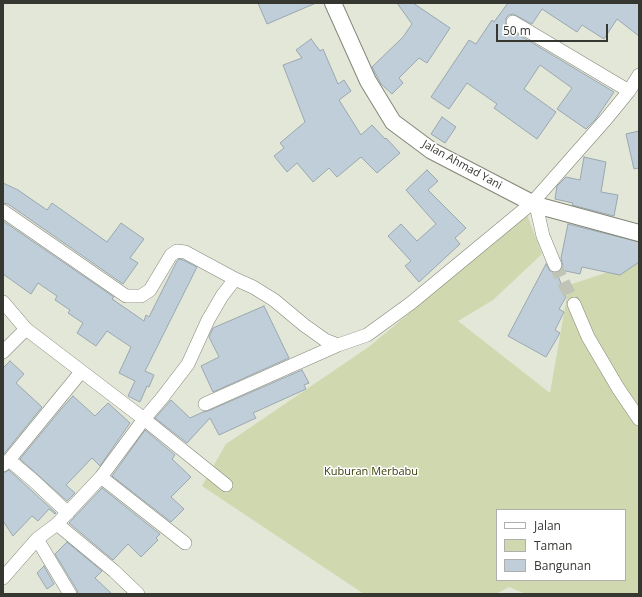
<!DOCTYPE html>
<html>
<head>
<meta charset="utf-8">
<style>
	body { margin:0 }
	#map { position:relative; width:642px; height:597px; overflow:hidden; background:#e3e7d7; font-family:"Open Sans",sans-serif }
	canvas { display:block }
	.frame { position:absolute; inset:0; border:4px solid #363731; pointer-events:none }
	.legend { position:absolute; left:496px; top:509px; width:130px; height:72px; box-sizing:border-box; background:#fff; border:1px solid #afafad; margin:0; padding:5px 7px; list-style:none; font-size:12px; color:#363731 }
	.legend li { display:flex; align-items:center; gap:8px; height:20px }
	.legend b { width:20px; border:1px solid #afafad }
	.scale { position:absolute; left:496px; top:24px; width:112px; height:18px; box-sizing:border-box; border:2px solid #363731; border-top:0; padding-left:5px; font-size:12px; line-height:14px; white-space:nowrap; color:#363731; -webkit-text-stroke:3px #fff; paint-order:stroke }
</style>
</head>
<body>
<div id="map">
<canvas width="642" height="597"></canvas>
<div class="frame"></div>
<ul class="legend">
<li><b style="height:5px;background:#fff"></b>Jalan</li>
<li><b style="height:11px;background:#cfd8ae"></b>Taman</li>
<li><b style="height:11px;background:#bfced8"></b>Bangunan</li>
</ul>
<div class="scale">50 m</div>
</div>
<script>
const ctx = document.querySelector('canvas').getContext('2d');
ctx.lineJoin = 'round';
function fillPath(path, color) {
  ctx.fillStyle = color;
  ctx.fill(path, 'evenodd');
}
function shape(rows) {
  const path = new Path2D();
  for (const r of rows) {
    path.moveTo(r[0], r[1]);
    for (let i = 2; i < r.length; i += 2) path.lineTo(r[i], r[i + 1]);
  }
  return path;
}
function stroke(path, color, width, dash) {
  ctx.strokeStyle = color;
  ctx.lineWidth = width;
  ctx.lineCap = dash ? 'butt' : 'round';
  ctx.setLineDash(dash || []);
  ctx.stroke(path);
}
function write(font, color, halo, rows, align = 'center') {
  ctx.font = font + ' "Open Sans",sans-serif';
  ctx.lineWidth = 3;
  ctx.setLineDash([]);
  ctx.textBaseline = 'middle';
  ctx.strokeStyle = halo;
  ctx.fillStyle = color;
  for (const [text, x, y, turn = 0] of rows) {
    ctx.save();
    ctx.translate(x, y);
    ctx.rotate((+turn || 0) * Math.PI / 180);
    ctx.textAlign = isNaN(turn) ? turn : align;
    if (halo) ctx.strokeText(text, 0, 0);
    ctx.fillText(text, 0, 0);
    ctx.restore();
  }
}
const green = shape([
	[527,215,542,254,493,300,458,321,550,393,569,285,639,262,639,594,526,594,509,587,496,594,364,594,202,486,226,444,370,346],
	[497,510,625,510,625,580,497,580]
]);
const building = shape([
	[258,3,316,3,267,24,258,3],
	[397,3,413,3,450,28,427,63,419,58,399,78,403,83,392,94,381,84,372,67,403,37,412,24,397,3],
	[508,3,639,3,639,36,617,19,604,39,582,25,577,32,542,9,532,24,513,14,509,15,506,18,506,26,509,29,614,92,595,120,586,129,557,109,572,88,540,65,524,89,556,112,537,139,494,108,497,104,467,83,449,109,431,97,469,40,476,44,492,20,494,22,508,3],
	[311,39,320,51,323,49,338,84,344,80,351,91,339,100,361,135,372,125,385,139,386,138,400,153,377,173,361,157,337,177,329,168,313,182,297,163,287,172,274,156,284,148,280,143,305,122,283,65,302,58,296,50,311,39],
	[442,117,456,127,445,143,431,134,442,117],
	[639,131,639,168,634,169,626,134,639,131],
	[584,157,606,162,601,192,618,195,614,216,572,205,573,203,555,199,557,186,566,177,580,180,584,157],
	[427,170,438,181,428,190,466,228,455,238,460,244,419,282,405,266,411,261,388,236,401,224,417,241,436,224,406,190,427,170],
	[3,183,18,190,47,210,52,203,107,242,121,223,144,239,130,258,138,263,123,284,8,204,3,203,3,183],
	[3,221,114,297,112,299,144,321,146,315,149,317,177,261,179,259,183,260,197,267,145,371,154,375,149,387,147,386,140,402,128,396,135,381,119,373,131,347,107,331,96,346,77,333,83,323,68,313,70,310,55,300,57,296,38,283,31,294,3,274,3,221],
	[568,224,639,242,639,262,620,275,582,267,580,274,561,270,563,266,561,258,568,224],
	[546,264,550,271,557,273,566,297,559,309,564,312,555,330,560,333,546,357,508,336,546,264],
	[264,306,289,358,213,392,201,366,219,357,209,337,213,328,264,306],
	[10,361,24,374,16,383,42,407,3,455,3,368,10,361],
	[302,370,309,383,304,385,306,389,253,413,256,418,219,435,210,418,187,443,155,418,171,400,190,418,203,412,208,411,302,370],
	[73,396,95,416,108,403,130,423,100,466,92,458,66,485,75,493,67,501,20,459,62,408,73,396],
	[145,430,175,455,172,459,191,477,171,497,184,509,171,522,112,476,145,430],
	[9,470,56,513,55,514,49,509,38,521,32,516,13,536,3,521,3,473,9,470],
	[102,488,160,534,156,538,158,540,141,557,128,544,113,560,69,523,102,488],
	[67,542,102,571,95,578,112,594,78,594,77,590,55,554,67,542],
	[44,566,54,584,47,589,37,573,44,566]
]);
const minorTunnel = shape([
	[555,265,574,304]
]);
const minor = shape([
	[513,22,629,91],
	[536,205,543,236,555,265],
	[3,211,126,296,141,296,150,290,171,255,177,251,185,252,235,279],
	[3,302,26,329,144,419,226,485],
	[574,304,588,337,618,388,639,419],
	[3,352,26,329],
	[205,404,338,345],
	[9,460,34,481,68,513],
	[3,465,9,460,81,372],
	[101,477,185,543],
	[57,524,114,571,138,594],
	[37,539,70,594],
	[3,578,37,539,57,524,101,477,144,419,162,398,188,364,208,320,222,296,235,279,253,287,274,300,304,325,325,340,338,345,367,335,411,303,532,203,607,118,629,91,639,75]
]);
const tertiary = shape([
	[333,3,368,81,393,122,432,151,536,205,639,233]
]);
const streetNames = [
	["Jalan Ahmad Yani",462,165,29]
];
const parkNames = [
	["Kuburan Merbabu",371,472]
];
fillPath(green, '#cfd8ae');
fillPath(building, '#bfced8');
stroke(building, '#99a7b0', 1);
stroke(minorTunnel, '#c0c4b6', 13, [13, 6]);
stroke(minor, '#838678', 14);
stroke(tertiary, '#838678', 18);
stroke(minor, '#fff', 13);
stroke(tertiary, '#fff', 16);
write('11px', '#363731', '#fff', streetNames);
write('11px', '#383f08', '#fff', parkNames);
</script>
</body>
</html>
